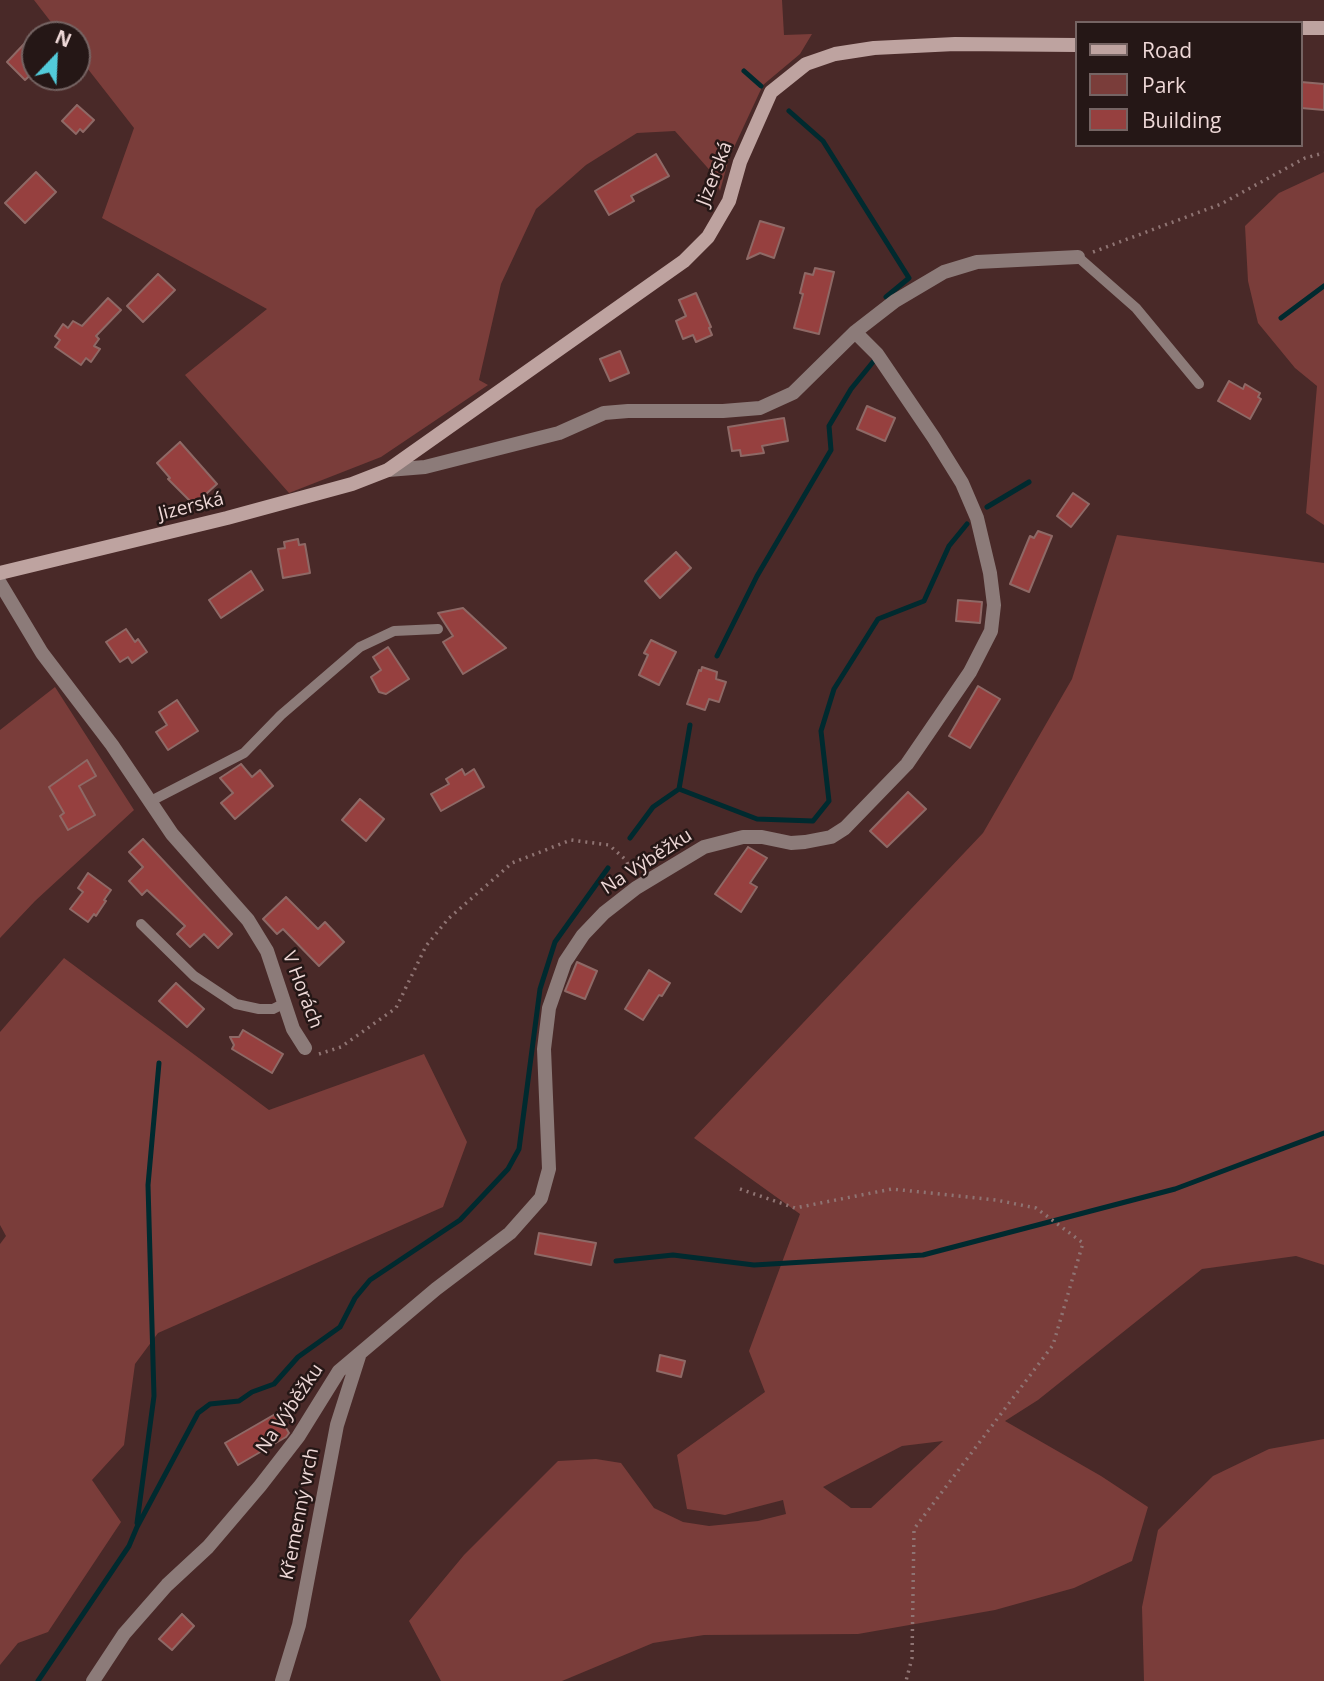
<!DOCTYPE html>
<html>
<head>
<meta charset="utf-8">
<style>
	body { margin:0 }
	#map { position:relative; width:1324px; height:1681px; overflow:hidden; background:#492928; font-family:"Open Sans",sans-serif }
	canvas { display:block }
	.legend { position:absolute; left:1075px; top:21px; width:228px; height:126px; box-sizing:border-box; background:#251716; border:2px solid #756463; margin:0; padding:9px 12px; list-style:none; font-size:21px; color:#eed8d7 }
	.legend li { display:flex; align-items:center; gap:14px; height:35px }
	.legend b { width:35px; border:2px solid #756463 }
	.north { position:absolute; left:21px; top:21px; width:70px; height:70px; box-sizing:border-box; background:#251716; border:2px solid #756463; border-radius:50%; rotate:23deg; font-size:19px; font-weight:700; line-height:28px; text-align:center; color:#eed8d7 }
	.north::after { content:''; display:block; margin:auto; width:24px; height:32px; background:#52cbda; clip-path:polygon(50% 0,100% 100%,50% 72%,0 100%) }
</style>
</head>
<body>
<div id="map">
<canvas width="1324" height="1681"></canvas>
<ul class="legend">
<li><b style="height:9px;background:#bea3a0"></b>Road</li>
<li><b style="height:19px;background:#7a3d3a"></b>Park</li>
<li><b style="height:19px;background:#96403f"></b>Building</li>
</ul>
<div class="north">N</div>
</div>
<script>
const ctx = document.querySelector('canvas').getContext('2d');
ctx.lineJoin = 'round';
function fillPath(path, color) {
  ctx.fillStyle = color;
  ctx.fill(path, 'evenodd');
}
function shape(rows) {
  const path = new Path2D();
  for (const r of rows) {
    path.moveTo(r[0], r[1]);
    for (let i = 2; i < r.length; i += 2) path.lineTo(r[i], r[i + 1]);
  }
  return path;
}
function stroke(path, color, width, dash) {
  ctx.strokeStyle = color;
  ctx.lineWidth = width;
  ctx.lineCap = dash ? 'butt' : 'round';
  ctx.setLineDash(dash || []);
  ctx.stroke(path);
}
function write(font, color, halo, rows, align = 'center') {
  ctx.font = font + ' "Open Sans",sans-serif';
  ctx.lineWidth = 5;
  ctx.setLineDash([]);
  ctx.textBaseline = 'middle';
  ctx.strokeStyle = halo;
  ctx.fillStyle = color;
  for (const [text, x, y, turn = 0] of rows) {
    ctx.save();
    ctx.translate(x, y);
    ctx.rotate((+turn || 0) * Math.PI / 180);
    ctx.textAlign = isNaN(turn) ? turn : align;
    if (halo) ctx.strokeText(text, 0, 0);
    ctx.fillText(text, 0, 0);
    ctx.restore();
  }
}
const green = shape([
	[34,0,782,0,784,35,812,34,800,54,763,85,729,158,720,191,714,175,675,131,637,133,586,165,536,209,501,284,479,380,488,385,381,457,289,493,185,375,267,309,102,218,134,128,77,55,77,35,61,35],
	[1324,172,1324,525,1306,513,1317,386,1295,368,1258,323,1248,281,1245,226,1279,193],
	[1117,535,1324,563,1324,1265,1296,1256,1202,1269,1038,1400,1005,1421,1101,1476,1148,1507,1132,1561,1074,1588,995,1610,858,1634,704,1635,653,1643,562,1681,441,1681,409,1621,464,1555,558,1461,596,1459,621,1463,654,1508,683,1522,709,1526,758,1521,786,1514,783,1500,725,1515,687,1509,677,1455,765,1392,749,1351,800,1214,694,1138,983,833,1072,679],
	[943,1441,871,1508,851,1508,823,1487,902,1446],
	[55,687,134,810,35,901,0,938,0,730],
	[64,958,269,1110,424,1054,467,1142,443,1207,158,1333,135,1364,124,1445,92,1480,121,1522,48,1632,18,1643,0,1665,0,1244,6,1236,0,1225,0,1032],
	[1324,1439,1324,1681,1144,1681,1142,1607,1158,1530,1213,1476,1269,1449]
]);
const stream = shape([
	[744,71,761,86],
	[789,111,823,141,909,278,886,297],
	[1281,318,1324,286],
	[987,507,1029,482],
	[717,656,757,576,831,450,829,426,851,389,873,362],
	[679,789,690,725],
	[630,838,653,807,679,789,757,819,813,821,829,801,821,731,834,689,878,619,924,601,949,546,967,524],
	[616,1261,673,1255,754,1265,923,1255,1175,1189,1324,1133],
	[137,1523,154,1396,148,1185,159,1063],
	[38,1681,129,1546,137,1527,198,1413,210,1404,239,1401,252,1392,274,1384,298,1357,340,1327,355,1298,370,1280,460,1220,508,1169,519,1149,540,989,555,942,608,868]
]);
const building = shape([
	[25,43,35,53,35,71,25,80,7,62,25,43],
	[1301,82,1324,84,1324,110,1301,108,1301,82],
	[77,105,94,120,83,132,80,129,76,134,62,121,77,105],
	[656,154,669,176,631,196,634,201,609,215,595,191,656,154],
	[36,172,56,192,25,223,5,203,36,172],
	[760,221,784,228,774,258,760,253,747,259,760,221],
	[815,268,834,272,819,334,794,328,803,294,800,293,805,273,813,275,815,268],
	[158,274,175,290,143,322,127,306,158,274],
	[696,293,711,327,709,328,712,335,696,342,693,335,683,339,676,321,686,316,679,300,696,293],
	[108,298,121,310,96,336,99,339,94,346,100,349,91,362,86,358,81,365,55,347,60,340,55,336,63,324,68,328,73,321,82,326,108,298],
	[620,351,629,373,610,381,600,359,620,351],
	[1229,381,1243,389,1245,384,1260,393,1258,397,1261,399,1250,419,1218,401,1229,381],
	[867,406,895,418,885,441,857,429,867,406],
	[784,418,788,441,762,446,764,453,741,456,740,450,732,451,728,427,784,418],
	[180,442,217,484,194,505,168,479,170,478,157,463,180,442],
	[1073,493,1089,504,1071,527,1057,516,1073,493],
	[1038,531,1052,536,1029,592,1010,584,1030,536,1034,538,1038,531],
	[298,539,299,545,305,544,310,573,283,578,278,549,285,548,284,542,298,539],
	[676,552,691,568,660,598,645,581,676,552],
	[251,571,263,590,221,618,209,600,251,571],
	[958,600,982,602,980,623,956,621,958,600],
	[463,608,506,648,463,674,443,642,453,636,438,613,463,608],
	[126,629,135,642,138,639,147,652,132,663,128,657,120,662,106,642,126,629],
	[651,640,676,652,659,685,639,675,648,655,644,653,651,640],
	[388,647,409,679,386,694,379,692,371,677,381,670,373,657,388,647],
	[702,667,717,672,716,679,726,682,719,702,709,699,705,710,687,704,699,670,701,671,702,667],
	[978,686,1000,699,970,748,949,736,978,686],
	[177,700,198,731,168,750,156,732,167,725,159,712,177,700],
	[87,760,96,776,79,786,95,815,68,830,60,816,64,813,49,787,87,760],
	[241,764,252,777,260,770,273,786,235,819,221,803,233,793,220,778,241,764],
	[462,769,465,775,474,769,484,787,441,811,431,794,449,784,446,779,462,769],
	[908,792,926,809,887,847,870,831,908,792],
	[360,799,384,819,366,841,342,820,360,799],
	[143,839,232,934,218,948,204,934,190,947,177,934,185,926,147,890,142,895,129,881,143,867,129,852,143,839],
	[748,847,767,858,750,883,757,887,741,912,715,894,748,847],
	[88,873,111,890,104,900,106,901,96,916,94,914,88,922,70,909,83,892,78,888,88,873],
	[286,897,318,929,325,922,344,942,319,966,283,929,277,934,263,919,286,897],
	[577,962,597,971,585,999,565,991,577,962],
	[649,970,670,983,662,996,659,995,643,1020,625,1009,649,970],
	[176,983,204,1009,187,1027,159,1001,176,983],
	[243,1030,283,1054,272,1073,232,1049,234,1045,230,1037,239,1037,243,1030],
	[539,1233,596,1243,591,1265,535,1254,539,1233],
	[660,1355,685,1361,681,1377,657,1371,660,1355],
	[277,1413,289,1433,286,1437,238,1465,225,1443,277,1413],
	[182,1614,194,1626,172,1650,159,1639,182,1614]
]);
const path = shape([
	[1093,252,1221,204,1305,158,1324,153],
	[319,1054,341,1047,396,1008,426,946,448,919,512,863,571,840,609,845,626,860,632,875],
	[740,1189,795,1208,892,1189,996,1200,1036,1208,1083,1243,1053,1345,914,1529,912,1658,906,1681]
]);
const lane = shape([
	[1078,257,1136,308,1199,384],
	[149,802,244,753,281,715,360,647,394,631,438,629],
	[141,924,194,976,236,1004,259,1009,273,1009,285,1003]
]);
const street = shape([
	[388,470,425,467,559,433,604,413,628,411,723,411,760,408,793,393,855,332,895,301,944,272,977,262,1078,257],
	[0,583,42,653,112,745,172,834,248,920,267,951,293,1029,305,1048],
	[93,1681,124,1634,167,1585,208,1547,260,1486,298,1437,339,1371,436,1289,510,1233,541,1198,549,1169,544,1049,549,1008,565,962,583,935,604,913,636,888,704,847,743,837,762,837,791,843,805,842,831,837,845,828,907,764,970,672,991,631,994,605,990,573,977,518,962,483,934,438,877,354,855,332],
	[282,1681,299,1625,337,1425,359,1356]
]);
const secondary = shape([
	[1301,28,1324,28],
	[0,573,227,518,352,484,388,470,684,261,708,237,729,201,740,162,771,92,806,64,835,54,874,48,955,44,1077,45]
]);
const streetNames = [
	["Jizerská",715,174,-69],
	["Jizerská",191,507,-14],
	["Na Výběžku",647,862,-33],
	["V Horách",302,990,69],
	["Na Výběžku",290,1409,-56],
	["Křemenný vrch",300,1514,-79]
];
fillPath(green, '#7a3d3a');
stroke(stream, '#002a2f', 5);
fillPath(building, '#96403f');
stroke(building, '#8e6966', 2);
stroke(path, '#8f7473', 3.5, [2, 5]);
stroke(lane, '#8c7b79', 10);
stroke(street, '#8c7b79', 14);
stroke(secondary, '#bea3a0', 14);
write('19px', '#eed8d7', '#251716', streetNames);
</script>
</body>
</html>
